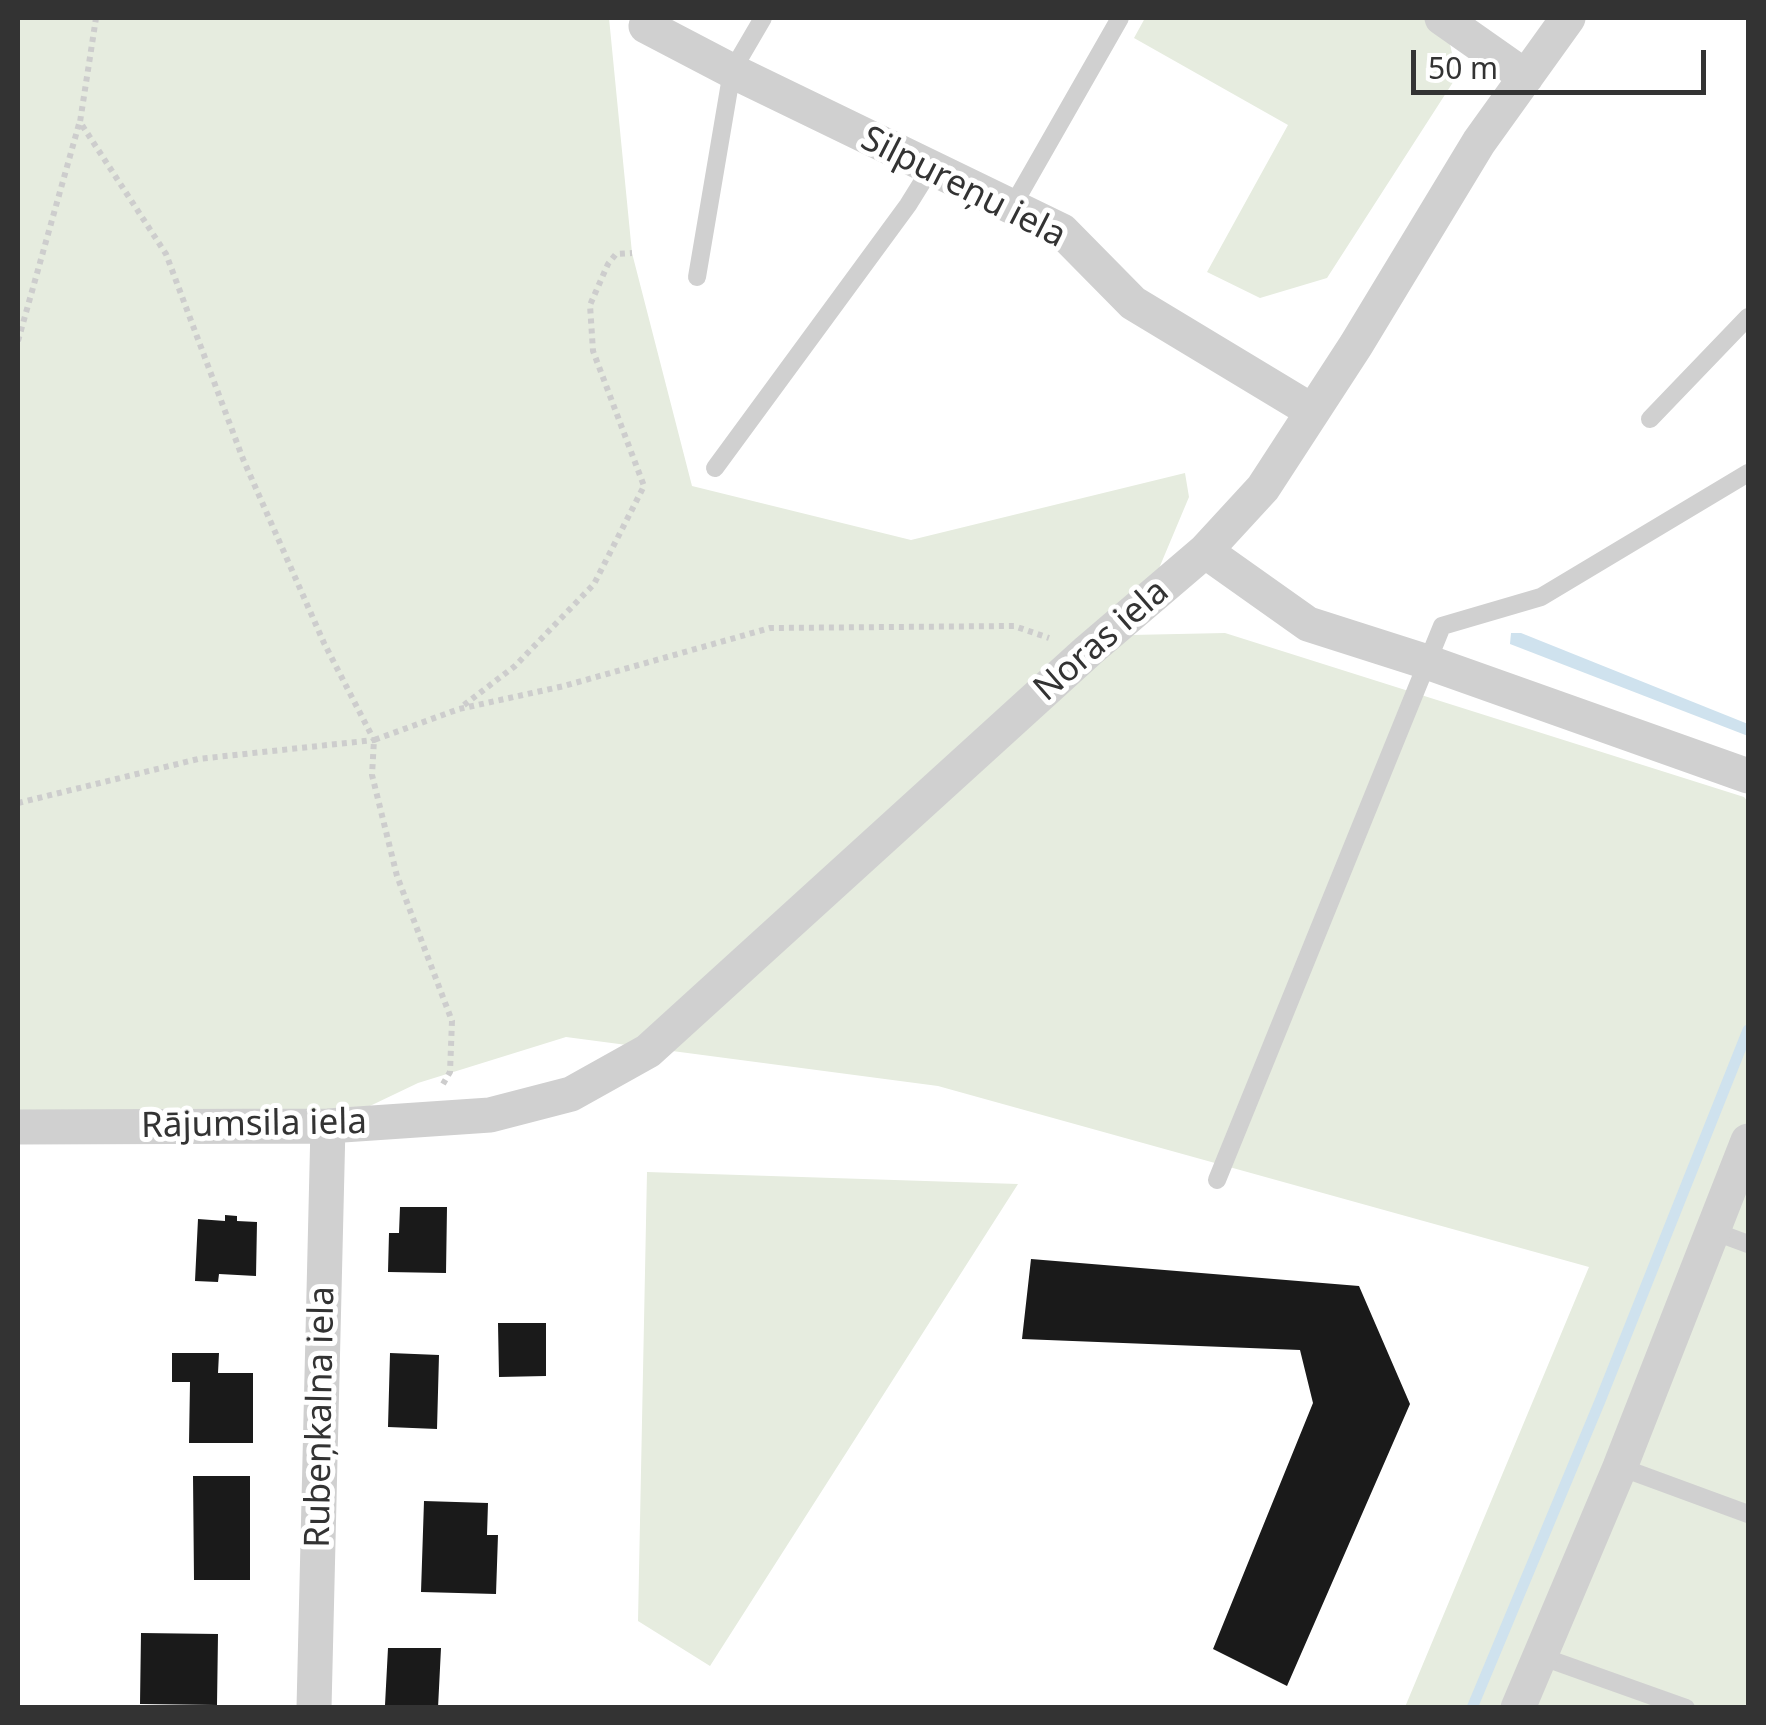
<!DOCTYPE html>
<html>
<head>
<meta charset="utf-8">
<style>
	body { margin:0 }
	#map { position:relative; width:1766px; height:1725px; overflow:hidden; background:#fff; font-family:"Noto Sans",sans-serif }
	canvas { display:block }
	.frame { position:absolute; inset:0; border:20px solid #333; pointer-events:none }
	.scale { position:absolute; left:1411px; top:50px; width:295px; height:45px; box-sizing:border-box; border:5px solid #333; border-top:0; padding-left:12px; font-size:30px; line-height:35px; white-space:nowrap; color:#333; -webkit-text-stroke:8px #fff; paint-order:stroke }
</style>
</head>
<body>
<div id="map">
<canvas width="1766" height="1725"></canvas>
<div class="frame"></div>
<div class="scale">50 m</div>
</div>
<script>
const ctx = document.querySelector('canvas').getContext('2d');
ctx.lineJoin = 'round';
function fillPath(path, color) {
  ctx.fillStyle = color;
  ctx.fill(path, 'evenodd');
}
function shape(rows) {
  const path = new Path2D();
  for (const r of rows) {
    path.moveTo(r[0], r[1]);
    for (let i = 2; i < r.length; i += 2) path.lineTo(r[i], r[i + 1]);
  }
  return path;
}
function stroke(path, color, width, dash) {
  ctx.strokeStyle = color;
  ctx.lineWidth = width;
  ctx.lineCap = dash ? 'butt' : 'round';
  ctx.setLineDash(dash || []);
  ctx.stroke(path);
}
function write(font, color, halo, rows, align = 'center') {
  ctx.font = font + ' "Noto Sans",sans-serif';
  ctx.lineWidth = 10;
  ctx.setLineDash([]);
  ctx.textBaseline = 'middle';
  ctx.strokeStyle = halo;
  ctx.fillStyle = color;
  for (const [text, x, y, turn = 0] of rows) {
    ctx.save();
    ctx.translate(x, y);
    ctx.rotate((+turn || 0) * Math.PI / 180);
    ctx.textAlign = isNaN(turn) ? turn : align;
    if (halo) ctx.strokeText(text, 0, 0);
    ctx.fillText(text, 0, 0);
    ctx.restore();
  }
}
const green = shape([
	[18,18,609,18,632,253,692,486,911,540,1185,473,1189,497,1131,635,1225,633,1744,797,1748,802,1748,1707,1405,1707,1589,1267,938,1086,566,1037,418,1083,328,1126,18,1127],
	[1145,18,1431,18,1446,26,1457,76,1327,278,1260,298,1207,272,1288,125,1134,38],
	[647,1172,1018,1184,710,1666,638,1621]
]);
const water = shape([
	[1511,633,1521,633,1748,724,1748,736,1510,644]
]);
const stream = shape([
	[1472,1708,1600,1401,1748,1030]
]);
const building = shape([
	[400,1207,447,1207,446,1273,388,1272,389,1233,399,1233],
	[225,1215,237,1216,237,1221,257,1222,256,1276,219,1274,218,1282,195,1281,198,1219,225,1221],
	[1031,1259,1359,1286,1410,1404,1287,1686,1213,1649,1313,1403,1300,1350,1022,1339],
	[498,1323,546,1323,546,1376,499,1377],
	[172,1353,219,1353,218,1373,253,1373,253,1443,189,1443,190,1382,172,1382],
	[390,1353,439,1355,437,1429,388,1427],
	[193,1476,250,1476,250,1580,194,1580],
	[424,1501,488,1503,487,1535,498,1535,496,1594,421,1592],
	[141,1633,218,1634,217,1705,140,1704],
	[388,1648,441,1648,438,1708,385,1705]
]);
const path = shape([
	[18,341,79,124],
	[464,705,515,666,594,584,644,486,593,351,590,305,608,264,616,254,632,253],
	[18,803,198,759,374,740,324,643,243,459,166,254,80,122,96,18],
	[443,1084,450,1072,452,1021,397,876,372,775,374,740,459,709,564,686,770,628,1014,626,1049,638]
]);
const lane = shape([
	[1012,207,1120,18],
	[697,277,732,71,763,18],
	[1650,419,1748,317],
	[715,468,908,205,931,168],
	[1217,1180,1442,626,1541,597,1748,473],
	[1713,1231,1748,1244],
	[1620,1467,1748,1514],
	[1540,1656,1686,1708]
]);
const street = shape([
	[1442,18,1526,77],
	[646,26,732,71,1062,231,1133,303,1312,411],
	[1205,551,1308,624,1427,662,1748,776],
	[18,1127,328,1126,490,1115,571,1094,648,1051,1088,651,1205,551,1263,488,1356,345,1479,142,1568,18],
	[314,1708,328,1126],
	[1518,1708,1620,1467,1748,1141]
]);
const streetNames = [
	["Silpureņu iela",963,188,27],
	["Noras iela",1102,641,-41],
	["Rājumsila iela",254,1125,-1],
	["Rubeņkalna iela",321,1417,-89]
];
fillPath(green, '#e6ecdf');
fillPath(water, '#cfe2ee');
stroke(stream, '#cfe2ee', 11);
fillPath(building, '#1a1a1a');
stroke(path, '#cdcdcd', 6, [5, 5]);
stroke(lane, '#d0d0d0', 18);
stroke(street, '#d0d0d0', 35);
write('35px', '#333', '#fff', streetNames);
</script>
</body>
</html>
